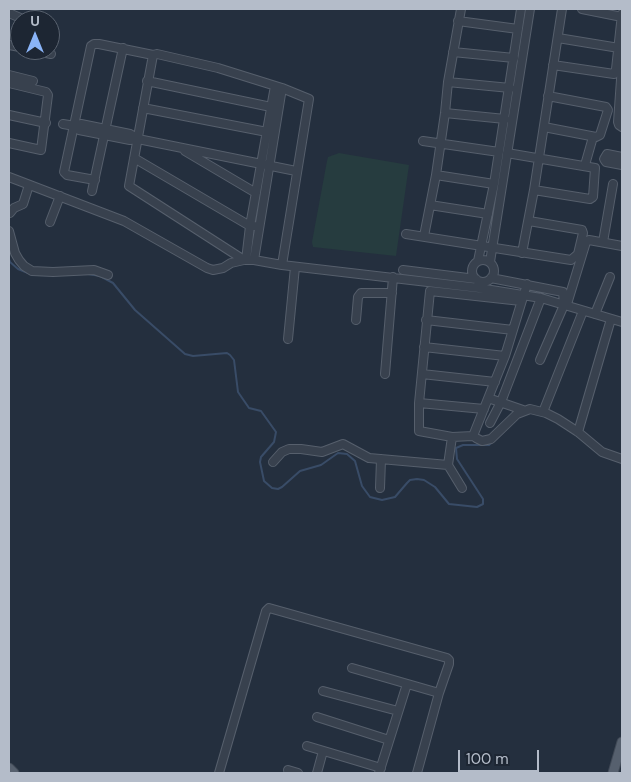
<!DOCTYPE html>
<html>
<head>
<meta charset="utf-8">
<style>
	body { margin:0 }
	#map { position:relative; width:631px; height:782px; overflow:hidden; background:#242f3e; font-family:"DM Sans",sans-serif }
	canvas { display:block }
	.frame { position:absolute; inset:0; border:10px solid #b4bcc9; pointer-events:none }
	.north { position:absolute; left:10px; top:10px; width:50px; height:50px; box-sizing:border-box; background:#1d2633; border:1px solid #59626f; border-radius:50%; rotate:0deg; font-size:14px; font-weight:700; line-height:20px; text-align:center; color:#b4bcc9 }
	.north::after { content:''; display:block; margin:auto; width:18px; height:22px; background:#8ab4f8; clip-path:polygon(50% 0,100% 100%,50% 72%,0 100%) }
	.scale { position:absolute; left:458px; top:750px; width:81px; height:22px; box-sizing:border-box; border:2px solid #b4bcc9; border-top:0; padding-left:6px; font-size:15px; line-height:18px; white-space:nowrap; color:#b4bcc9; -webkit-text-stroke:4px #1d2633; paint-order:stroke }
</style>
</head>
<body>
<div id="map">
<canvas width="631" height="782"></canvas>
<div class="frame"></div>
<div class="north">U</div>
<div class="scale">100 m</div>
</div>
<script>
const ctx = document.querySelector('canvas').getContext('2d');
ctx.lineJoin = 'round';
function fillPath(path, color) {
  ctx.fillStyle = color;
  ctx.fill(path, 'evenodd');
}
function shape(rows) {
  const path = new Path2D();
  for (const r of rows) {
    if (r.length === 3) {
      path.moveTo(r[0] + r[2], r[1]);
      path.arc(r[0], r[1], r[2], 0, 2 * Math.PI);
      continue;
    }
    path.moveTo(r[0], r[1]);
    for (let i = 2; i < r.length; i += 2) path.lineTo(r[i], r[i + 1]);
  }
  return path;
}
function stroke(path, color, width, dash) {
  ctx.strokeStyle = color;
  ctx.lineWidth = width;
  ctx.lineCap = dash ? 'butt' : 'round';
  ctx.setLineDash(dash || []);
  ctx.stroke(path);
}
const green = shape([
	[339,153,409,165,396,256,313,247,312,242,327,161,328,157]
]);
const stream = shape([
	[9,259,10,262,18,269,28,273],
	[35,274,48,275],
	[88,274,100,276,113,283,135,310,185,354,193,356,227,353,230,355,234,360,238,392,249,408,261,411,276,432,274,442,261,457,260,462,264,481,272,488,278,489,282,487,300,471,321,465,338,453,347,454,355,461,362,486,370,497,382,500,395,497,407,483,410,480,417,479,424,480,435,487,449,504,477,507,483,504,483,499,457,459,456,448,463,445,489,445,491,443]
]);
const minor = shape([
	[582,9,622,17],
	[9,13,25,20],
	[458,21,518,29],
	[558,38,619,48],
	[9,45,20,47],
	[32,50,51,54],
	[453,52,514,58],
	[553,65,614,74,616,69,622,14],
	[622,65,618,122,619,125,622,127],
	[9,75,33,81],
	[147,81,271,107],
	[448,82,510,88],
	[9,83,46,92,48,95,41,150,9,143],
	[143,108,267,132],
	[445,113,505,119],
	[9,115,46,123],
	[63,124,75,126,79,130,130,140,138,139,296,171],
	[75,126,81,124,130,134,138,139],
	[544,127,596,137,600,135,608,110,606,107,548,96],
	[423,141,499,152],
	[185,151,256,193],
	[507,153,595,168,593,197,590,199,534,190],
	[622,157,607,154,604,159,606,162,622,165],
	[134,158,250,226,254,226],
	[585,165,593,137],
	[436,175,494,184],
	[9,177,124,221,207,268,213,270,223,268,231,263,244,260,254,260,282,265,479,288,541,298,622,322],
	[95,180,67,175,64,172,91,46,94,44,99,44,153,55],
	[92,191,123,48],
	[430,205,488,214],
	[10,213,14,208,23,204,29,185],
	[50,222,60,196],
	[9,231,15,253,19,260,24,266,32,271,53,272,94,270,108,275],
	[406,234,571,260,578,254,583,233,582,230,529,221],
	[424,236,436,175,445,113,448,82,461,9],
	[603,242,613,184],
	[522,253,534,190,562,9],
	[244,260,129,186,153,55,157,54,218,68,282,88,309,99,282,265],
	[246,260,250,226,275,86],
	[254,260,282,88],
	[483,271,11],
	[478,261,494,184,521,9],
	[490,262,530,9],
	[403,270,476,279],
	[491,278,563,292,564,305,540,360],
	[521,301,430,291,419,403,419,431,452,437,473,436,505,356,527,284],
	[567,304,586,242,589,240,622,246],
	[595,314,610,277],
	[356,320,358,297,361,293,392,293],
	[426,320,513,330],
	[288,339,295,267],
	[424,347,505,356],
	[385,374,393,277],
	[422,374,495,382],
	[491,399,523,410],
	[419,403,484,409],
	[543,412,583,311],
	[490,423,501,402,541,298],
	[578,432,611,319],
	[476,438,482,441,491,439,517,414,530,409,546,413,558,419,578,432,602,452,622,459],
	[273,462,282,452,289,449,301,449,322,452,343,444,369,458,448,465,452,437],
	[448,465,462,488],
	[380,488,381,459],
	[352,668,439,693],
	[323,691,398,711],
	[317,717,389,740],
	[307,746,381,768],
	[288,770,298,773],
	[219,773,266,611,269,608,447,658,449,660,449,664,439,693,417,773],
	[317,773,323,751],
	[379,773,407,684]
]);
const major = shape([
	[9,768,14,773],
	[613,773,622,742]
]);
fillPath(green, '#263c3f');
stroke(stream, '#394c67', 2);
stroke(minor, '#565f6c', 10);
stroke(major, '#414a57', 11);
stroke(minor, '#38414e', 8);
stroke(major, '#56606e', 9);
</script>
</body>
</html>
